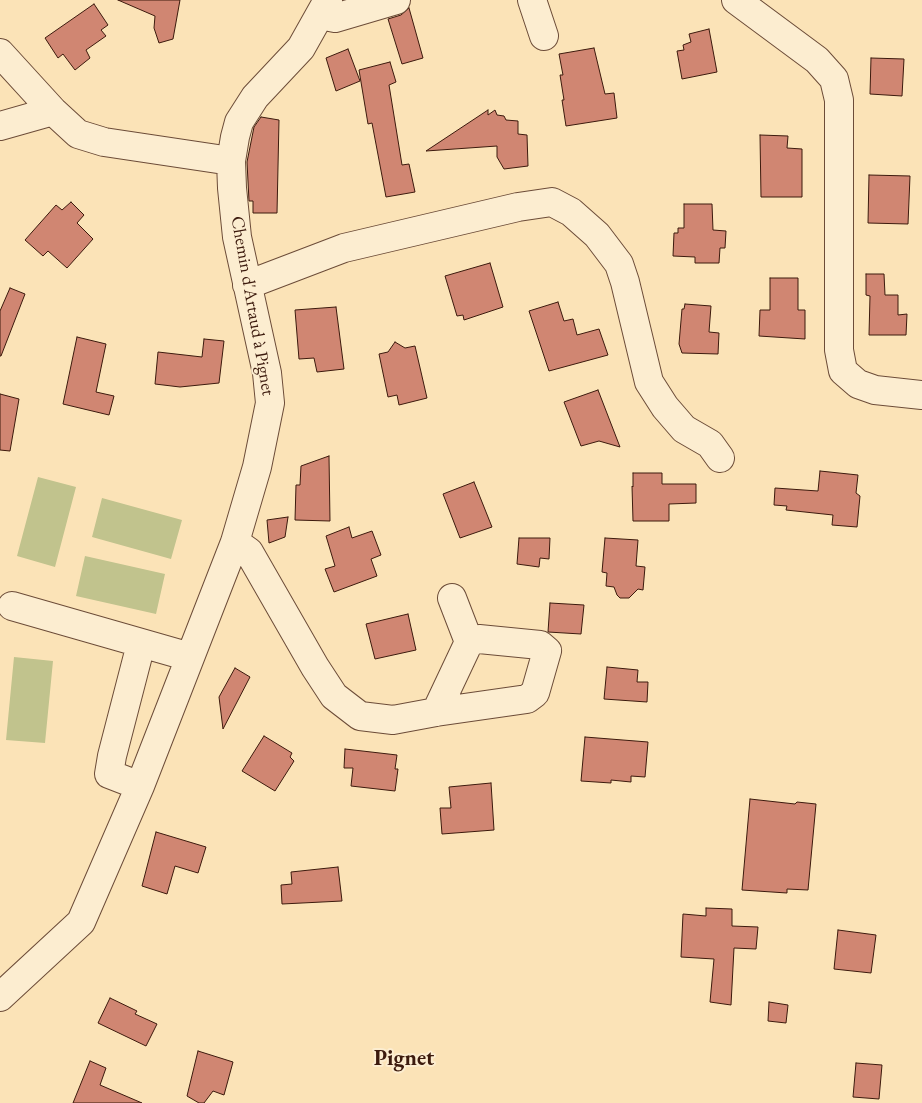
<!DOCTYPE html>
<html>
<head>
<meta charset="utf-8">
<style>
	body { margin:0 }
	canvas { display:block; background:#fbe3b7 }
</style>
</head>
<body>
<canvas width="922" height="1103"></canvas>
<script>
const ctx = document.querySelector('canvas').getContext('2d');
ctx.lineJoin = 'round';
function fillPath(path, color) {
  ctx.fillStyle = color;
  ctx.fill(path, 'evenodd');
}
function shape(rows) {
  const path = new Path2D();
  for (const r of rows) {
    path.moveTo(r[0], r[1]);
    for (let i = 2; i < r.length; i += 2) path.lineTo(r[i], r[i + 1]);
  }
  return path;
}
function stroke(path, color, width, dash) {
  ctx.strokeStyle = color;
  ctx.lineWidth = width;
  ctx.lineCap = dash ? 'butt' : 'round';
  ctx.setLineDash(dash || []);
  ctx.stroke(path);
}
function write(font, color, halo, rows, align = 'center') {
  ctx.font = font + ' "EB Garamond",serif';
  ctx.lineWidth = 4;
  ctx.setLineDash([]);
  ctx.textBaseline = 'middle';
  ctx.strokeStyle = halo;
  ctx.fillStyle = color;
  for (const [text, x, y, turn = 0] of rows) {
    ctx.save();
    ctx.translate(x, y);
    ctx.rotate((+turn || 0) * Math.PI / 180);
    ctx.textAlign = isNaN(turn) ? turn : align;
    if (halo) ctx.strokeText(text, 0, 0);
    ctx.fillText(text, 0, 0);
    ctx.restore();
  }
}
const green = shape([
	[38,477,76,487,55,567,17,556],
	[102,498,182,520,171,559,92,537],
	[85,556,165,574,156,614,76,596],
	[14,657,53,661,45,743,6,740]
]);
const building = shape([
	[118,0,180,0,173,39,159,43,154,28,155,16,118,0],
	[94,4,108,25,101,30,106,36,86,50,90,58,75,70,63,54,58,58,45,38,94,4],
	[409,8,423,58,402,64,388,19,401,15,409,8],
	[709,29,717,72,682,79,677,51,684,50,683,45,691,42,689,34,709,29],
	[594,48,605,94,614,93,617,118,566,126,562,100,564,100,560,75,563,75,559,54,594,48],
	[348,49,360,81,336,91,326,58,348,49],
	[871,58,904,59,902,96,870,94,871,58],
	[390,62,396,82,389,85,402,165,409,164,415,192,386,197,372,123,368,124,359,70,390,62],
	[488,110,488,115,495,110,497,115,504,116,506,120,518,121,518,134,527,135,528,166,504,169,497,157,497,146,426,151,488,110],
	[261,117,279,120,277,213,253,213,253,201,249,201,247,162,254,127,261,117],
	[760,135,788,136,787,148,802,149,802,197,761,197,760,135],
	[869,175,910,176,908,224,868,223,869,175],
	[71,202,84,215,77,223,93,239,67,268,48,251,43,256,25,240,56,205,62,210,71,202],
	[684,204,712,204,713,230,726,231,725,248,720,248,719,263,695,263,695,257,673,256,674,233,678,233,678,228,684,228,684,204],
	[490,263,503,307,464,320,463,315,457,316,445,276,490,263],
	[866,274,884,274,885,295,898,295,898,315,907,314,906,335,869,335,870,296,866,295,866,274],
	[770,278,798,278,798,310,805,310,805,339,759,336,760,310,770,310,770,278],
	[10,288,25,294,1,356,0,356,0,311,10,288],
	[558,302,564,321,573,319,577,335,599,329,608,355,549,371,529,311,558,302],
	[685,304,711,306,709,332,719,333,718,354,682,353,679,344,682,309,684,309,685,304],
	[336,307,344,369,317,372,314,358,299,359,295,310,336,307],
	[77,337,106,344,96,392,114,396,109,415,63,404,77,337],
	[204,339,224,341,219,383,180,387,155,384,158,352,202,357,204,339],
	[395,342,405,348,415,346,427,398,399,405,397,395,388,397,379,354,388,352,395,342],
	[598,390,620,447,599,441,581,446,564,402,598,390],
	[0,394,19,399,10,451,0,450,0,394],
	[329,456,330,521,295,520,296,485,300,485,301,466,329,456],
	[820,471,858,475,856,493,860,496,857,527,832,525,833,515,786,510,787,506,774,505,775,488,818,491,820,471],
	[633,473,662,473,662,484,696,484,696,503,669,504,669,521,633,521,632,486,633,487,633,473],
	[474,482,492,527,460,538,443,494,474,482],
	[288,517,285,537,269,543,267,520,288,517],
	[349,527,352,538,372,531,381,555,371,559,377,576,334,592,325,569,335,566,326,536,349,527],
	[519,538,550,538,549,559,540,558,539,567,517,564,519,538],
	[605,538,638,540,636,566,645,567,643,590,638,589,629,598,620,598,617,595,614,587,606,586,607,573,602,572,605,538],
	[550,603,584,605,581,634,548,632,550,603],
	[408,614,416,650,375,659,366,624,408,614],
	[607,667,638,670,637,682,648,682,647,702,604,699,607,667],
	[235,668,250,677,223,729,219,697,235,668],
	[264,736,292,753,290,757,294,761,275,791,242,771,264,736],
	[585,737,648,742,645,777,631,776,631,782,611,780,611,783,581,781,585,737],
	[345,749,397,755,395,769,398,769,395,791,351,786,353,768,344,768,345,749],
	[491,783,494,830,442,834,440,808,451,808,449,787,491,783],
	[750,799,795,804,797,802,816,804,808,890,787,889,787,893,742,890,750,799],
	[156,832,206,847,198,873,175,866,167,894,142,886,156,832],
	[338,867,342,901,282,904,281,885,292,884,291,872,338,867],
	[706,908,732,909,732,926,758,927,756,949,734,948,731,1005,710,1002,714,959,681,957,683,914,706,916,706,908],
	[838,930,876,935,871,973,834,969,838,930],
	[110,998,137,1011,135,1014,157,1024,146,1046,98,1023,110,998],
	[769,1002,788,1005,786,1023,768,1021,769,1002],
	[198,1051,233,1062,224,1095,213,1091,204,1103,199,1103,187,1096,198,1051],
	[90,1061,106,1068,100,1085,142,1103,73,1103,90,1061],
	[856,1063,882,1065,879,1099,853,1097,856,1063]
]);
const minor = shape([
	[532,0,544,36],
	[736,0,817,60,834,79,839,100,839,350,843,371,858,384,875,390,922,395],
	[320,15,335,18,396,0],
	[0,53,53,111,78,134,104,142,231,161],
	[0,126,53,111],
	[247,285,344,248,518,207,552,202,571,212,597,235,619,264,625,282,649,382,665,407,684,429,710,444,720,458],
	[235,542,249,552,315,667,334,696,360,716,393,720,436,712,527,699,535,693,547,651,540,645,479,639,469,642,436,712],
	[452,598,469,642],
	[12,606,190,657],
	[140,786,109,774,112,756,141,644],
	[0,997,81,922,140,786,235,542,257,467,270,403,267,373,237,237,232,188,231,161,235,137,239,122,255,97,301,48,328,0]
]);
const streetNames = [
	["Chemin d'Artaud à Pignet",252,306,80]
];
const districtNames = [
	["Pignet",404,1059]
];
fillPath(green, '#c1c38d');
fillPath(building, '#d08672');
stroke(building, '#3c1a0d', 1);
stroke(minor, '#6c4c38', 30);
stroke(minor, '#fcedd0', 28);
write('18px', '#3c1a0d', '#fcedd0', streetNames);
write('bold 22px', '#3c1a0d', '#fcedd0', districtNames);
</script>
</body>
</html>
